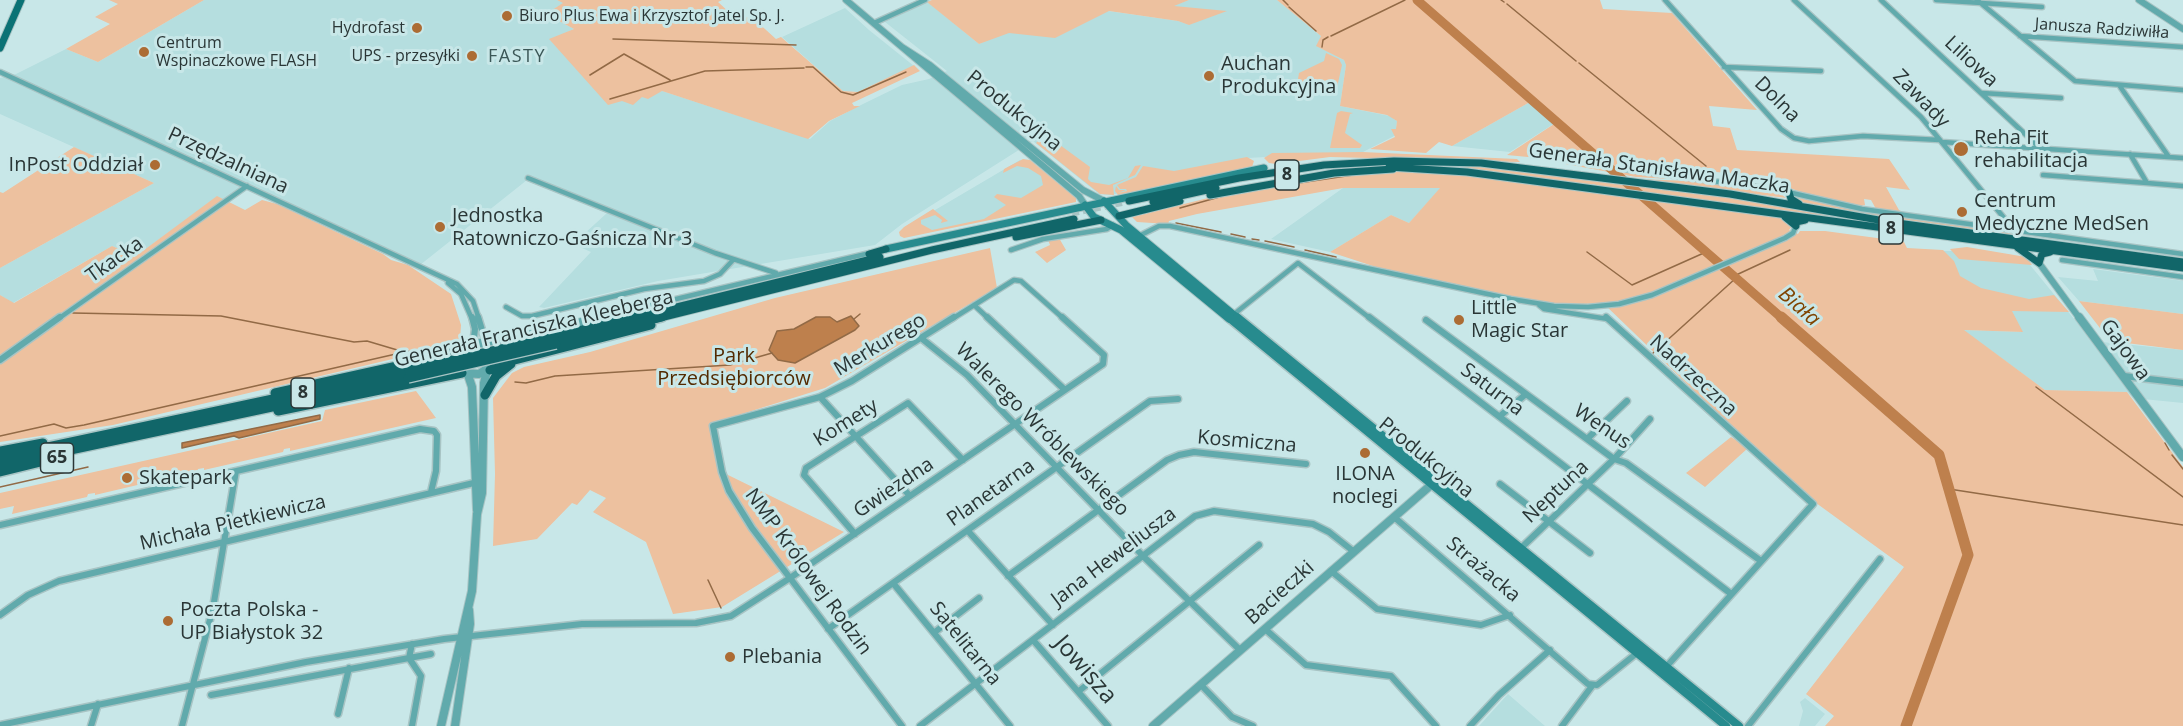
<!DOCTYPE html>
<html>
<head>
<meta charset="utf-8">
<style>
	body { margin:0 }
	canvas { display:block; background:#c8e7e8 }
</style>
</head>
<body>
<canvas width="2183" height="726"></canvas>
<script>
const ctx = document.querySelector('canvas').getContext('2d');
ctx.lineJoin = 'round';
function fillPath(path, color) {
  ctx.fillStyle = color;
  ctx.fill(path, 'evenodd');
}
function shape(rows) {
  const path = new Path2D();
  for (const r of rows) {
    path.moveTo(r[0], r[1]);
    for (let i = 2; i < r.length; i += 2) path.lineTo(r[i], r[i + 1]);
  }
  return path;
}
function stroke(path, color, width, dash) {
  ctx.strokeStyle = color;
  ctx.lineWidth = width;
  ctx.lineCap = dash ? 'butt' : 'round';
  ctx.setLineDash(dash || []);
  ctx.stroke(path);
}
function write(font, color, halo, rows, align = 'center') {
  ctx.font = font + ' "Open Sans",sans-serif';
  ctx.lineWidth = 6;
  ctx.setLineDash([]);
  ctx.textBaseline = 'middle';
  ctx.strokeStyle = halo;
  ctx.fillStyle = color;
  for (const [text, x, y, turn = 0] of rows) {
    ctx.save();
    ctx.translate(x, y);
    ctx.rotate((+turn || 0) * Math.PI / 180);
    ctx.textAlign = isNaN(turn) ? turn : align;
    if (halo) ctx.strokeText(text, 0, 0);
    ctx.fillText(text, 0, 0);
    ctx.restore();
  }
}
const built = shape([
	[204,0,557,0,564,3,546,14,574,29,550,40,622,101,662,91,810,139,830,121,863,104,902,85,929,79,947,71,885,22,921,5,917,0,931,0,928,2,979,44,1004,33,1108,11,1178,21,1190,25,1172,6,1189,0,1277,0,1321,36,1317,46,1344,60,1346,65,1340,106,1390,116,1397,121,1396,129,1392,130,1396,135,1363,152,1247,158,1180,179,1111,195,1099,194,1033,141,902,224,875,245,658,281,544,308,539,307,591,252,573,244,607,213,527,180,420,265,250,185,225,201,217,197,136,256,112,246,13,303,0,295,0,268,154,183,0,114,0,78,16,74,66,49,98,62],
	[845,8,869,30,914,66,858,92,843,91,782,37],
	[1530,102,1555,123,1510,152,1452,146],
	[1020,160,1052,179,1004,216,925,233,913,223],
	[1343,188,1441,188,1409,223,1391,215,1330,252,1271,239],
	[1939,251,1968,251,2026,260,2092,341,2183,350,2183,403,2133,398,2127,392,2045,390,1963,330,2022,332,1981,311],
	[2093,269,2183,281,2183,314,2079,301,2058,277,2098,281],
	[1508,694,1545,726,1479,726],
	[1805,698,1825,714,1815,726,1799,726,1803,711,1800,702]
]);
const green = shape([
	[109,0,204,0,98,62,66,49,110,24,95,17,118,4],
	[557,0,722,0,718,2,729,12,755,20,776,39,781,37,843,91,858,92,914,65,920,71,852,103,854,106,860,106,829,121,808,139,662,91,648,99,642,97,633,105,622,101,608,105,549,39,574,29,546,14,563,3],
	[932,0,1189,0,1174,6,1227,11,1189,25,1178,21,1109,11,1055,38,1009,33,979,44,927,2],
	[1277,0,1600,0,1603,9,1672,13,1757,110,1709,106,1713,126,1730,128,1737,150,1889,159,1910,190,1886,187,1899,210,1904,213,1876,209,1871,200,1864,199,1865,205,1861,206,1814,197,1790,188,1777,188,1761,176,1660,167,1654,169,1654,172,1632,169,1629,163,1617,162,1618,170,1687,180,1636,177,1560,163,1595,167,1594,161,1580,162,1507,155,1554,124,1530,102,1452,146,1439,142,1426,153,1370,149,1395,137,1391,129,1396,129,1397,121,1387,115,1340,106,1346,65,1344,60,1316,46,1321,36],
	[1326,53,1339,59,1342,65,1336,92,1297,85,1299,73,1324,61],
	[1341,111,1353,113,1350,114,1345,133,1362,145,1360,148,1330,148,1337,113],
	[1049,137,1090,167,1088,179,1091,182,1109,185,1128,178,1135,166,1141,165,1135,175,1113,185,1114,195,1100,194,1036,143,1041,138],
	[74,147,154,183,0,268,0,192,3,193],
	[1362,152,1517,159,1520,162,1330,157,1276,164,1269,163,1264,158,1272,153],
	[1247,157,1254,161,1252,167,1118,195,1115,191,1116,186,1119,190,1126,190,1118,193,1127,191,1126,189,1120,189,1117,185,1136,177,1143,166,1174,171],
	[1023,159,1030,160,1076,198,1076,202,904,238,900,236,899,232,904,227,933,209,948,221,941,223,942,220,935,215,921,220,921,224,932,230,984,219,1006,205,994,197,997,194,1021,198,1043,185,1041,176,1028,168,1017,166,1003,173,1004,169],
	[1380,164,1510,168,1684,190,2044,246,1609,189,1593,184,1589,186,1448,167],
	[1401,170,1464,175,1680,202,1782,218,1792,226,1789,230,1798,234,1800,231,1825,231,1899,241,1904,242,1907,248,1943,250,1954,261,1960,276,1981,288,2029,299,2054,295,2069,312,2012,311,2023,332,1964,330,2045,390,2127,392,2183,467,2183,726,1825,726,1834,716,1806,694,1904,567,1812,500,1744,439,1603,303,1564,305,1528,300,1376,267,1330,252,1391,215,1409,223,1440,188,1343,188,1197,214,1169,221,1168,224,1137,222,1132,217,1220,195,1351,173],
	[1639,179,1689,181,1780,193,1786,198],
	[217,196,245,210,262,200,277,204,383,254,391,260,408,265,451,294,461,325,460,340,452,345,113,425,0,442,0,295,14,303,112,246,136,256],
	[1794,197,1861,211,1992,230,2042,240,1850,212,1797,202],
	[1059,238,1066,250,1047,263,1035,252,1050,245,1048,240],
	[1967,247,2026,257,2032,265,1959,259,1950,249],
	[990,248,997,288,825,388,713,423,722,472,844,532,722,607,673,614,646,542,593,512,606,498,590,490,577,505,572,503,537,539,493,546,495,474,493,398,512,373,524,367,590,352,775,298],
	[2079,301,2183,314,2183,350,2110,341],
	[416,391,436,418,290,451,290,448,284,449,283,452,204,470,204,468,198,469,197,472,187,474,166,476,146,483,95,495,95,493,88,494,87,497,12,514,14,506,0,509,0,493,322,421,325,410],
	[1731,437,1748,448,1705,487,1686,473]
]);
const water = shape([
	[851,316,859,326,855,330,795,363,778,360,769,350,777,331,794,329,816,317,830,317,837,322,851,316],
	[320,415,320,419,239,438,234,436,182,448,182,443,320,415]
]);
const stream = shape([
	[1283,0,1288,5],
	[1501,0,1504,2],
	[1507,4,1576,61],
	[1289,7,1316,31],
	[1331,36,1405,0],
	[613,39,796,45],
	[1322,47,1323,40,1328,37],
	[1579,63,1706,166],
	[806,67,813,67,841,92,853,95,906,72],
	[590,75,624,54,670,80],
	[610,99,705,71,804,68],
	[1292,184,1353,175],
	[1180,208,1223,196],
	[1176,223,1221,232],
	[1231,234,1245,237],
	[1252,239,1259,240],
	[1265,241,1294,247],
	[1305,250,1336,257],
	[1587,252,1632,285,1706,252],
	[1734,276,1790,250],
	[73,313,221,316,354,342,367,341,404,352],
	[854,319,860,314],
	[1652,354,1736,278],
	[515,382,526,383,555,376,730,365,772,353],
	[2036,387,2183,497],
	[0,436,54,424,66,428,84,425,409,351],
	[2165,443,2169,450],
	[2172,455,2183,469],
	[0,487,88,467],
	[1949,489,2183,525],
	[708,580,721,608]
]);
const riverFar1 = shape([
	[1417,0,1783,319]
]);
const river = shape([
	[1781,317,1939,455,1968,555,1906,726]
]);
const trunkTunnel = shape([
	[1072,213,1129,201]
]);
const minorFar1 = shape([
	[1665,0,1781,129,1794,138,1809,141,1863,136,1940,140],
	[1794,0,1921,117,2014,230],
	[1881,0,2039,147],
	[1936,0,2042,7],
	[1977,0,2075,81,2183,90],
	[874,23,925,0],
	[2020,36,2183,47],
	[1724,67,1821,71],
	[0,72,457,284,473,301,479,319],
	[2119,85,2169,157],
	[1982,93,2061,98],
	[1942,142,2183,158],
	[1623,169,1779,190,1862,209,2183,254],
	[2043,175,2147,183,2130,154],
	[528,178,715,253,776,273],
	[2147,183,2183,186],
	[1139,236,1159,226,1170,226,1511,299,1554,306,1588,307,1619,304,1652,295,1785,238,1793,233,1796,226],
	[1011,250,1043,239,1107,229,1113,225],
	[2062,260,2183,277],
	[448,283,461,294,472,319],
	[974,305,989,319],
	[1539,305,1544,309,1608,319],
	[506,307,522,316,532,316,644,289,704,281,720,274,733,260],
	[634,309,870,253],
	[1233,315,1298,263,1371,319],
	[58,319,247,186],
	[952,319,1014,280,1021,281,1064,319]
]);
const minor = shape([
	[472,317,475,329,473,345],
	[478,317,486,343],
	[987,317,1065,390],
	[1369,317,1730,593],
	[1606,317,1813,504,1666,667],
	[1426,320,1614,459,1626,463,1761,561],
	[921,338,967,375,1144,557,1240,650],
	[0,360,60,317],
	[2124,376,2183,383],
	[820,397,910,496],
	[1500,416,1526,394],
	[1587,439,1627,401],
	[1500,484,1590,553],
	[1394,517,1588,684,1597,685,1637,653],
	[0,525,420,429,434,431,437,435,436,471,431,492],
	[968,531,1053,625],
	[855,534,804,475,806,468,908,403,963,460],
	[1521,548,1614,459,1650,419],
	[1331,571,1377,609,1481,625,1510,615],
	[1008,576,1167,460,1179,455,1194,452,1306,464],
	[790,578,902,726],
	[790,578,752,528,729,491,722,472,713,426,820,397,852,381,954,317],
	[790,578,1103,364,1104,355,1062,317],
	[893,583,1010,726],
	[0,615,28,595,59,581,478,482],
	[828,629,1150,401,1178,399],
	[1265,629,1306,665,1391,676,1436,726],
	[935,632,979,598],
	[1033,640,1108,726],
	[412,644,409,658,431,654],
	[1201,685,1232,717,1253,726],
	[1079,691,1259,545],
	[211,695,409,658,421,676,412,726],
	[338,714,349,668],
	[0,725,306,662,444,639,582,624,696,623,731,616,790,578],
	[91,726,98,704],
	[182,726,213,608,236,471],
	[920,726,1195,516,1214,511,1313,524,1329,532,1353,551],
	[1470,726,1499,695,1550,650],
	[1562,726,1592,686],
	[1748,726,1880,559]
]);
const tertiaryFar1 = shape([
	[846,0,1079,196,1085,205],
	[2139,0,2183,29],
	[902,47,930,65,1083,190,1104,201],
	[2039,263,2080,319],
	[596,319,608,316]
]);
const tertiary = shape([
	[2079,317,2183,457],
	[480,343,496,347,500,353,497,362,479,374,462,373,456,367,457,359,468,347,480,343],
	[492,344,602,317],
	[468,375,472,387,477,510],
	[441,726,472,591,477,514,482,493,484,383,487,371],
	[455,726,470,624,469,610],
	[1153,726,1431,485]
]);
const secondaryFar1 = shape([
	[1104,201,1127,226,1239,319],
	[1085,205,1094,217,1121,230,1229,319],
	[886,249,1264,168]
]);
const secondary = shape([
	[1228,317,1726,726],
	[1237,317,1739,726]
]);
const primary = shape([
	[0,48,21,0]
]);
const trunkFar1 = shape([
	[1389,167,1467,172,2183,268],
	[1789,192,1791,199,1799,204],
	[1210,195,1334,173,1393,169],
	[1129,201,1239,178,1324,165,1394,161,1481,163,1730,194,1890,222,2183,262],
	[1153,202,1216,188],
	[1119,216,1180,201],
	[1785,217,1796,226,1796,222,1805,220],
	[1016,237,1101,220],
	[2018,248,2039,263,2042,254,2050,252],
	[869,254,886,249],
	[608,316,638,310],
	[628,319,880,257],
	[656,319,932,250,1074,219]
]);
const trunk = shape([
	[554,337,634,317],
	[556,344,662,317],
	[490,370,507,362,651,325],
	[275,393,447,355,468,347],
	[485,395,496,376,511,364],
	[278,411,462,373],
	[0,451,43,443],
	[0,457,409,370],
	[0,465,408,378],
	[0,472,49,460]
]);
const trunkBridge = shape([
	[409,370,554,337],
	[408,378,556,344]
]);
const markers = [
	[507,16,6,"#ac6c34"],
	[417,28,6,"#ac6c34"],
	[144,52,6,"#ac6c34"],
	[472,56,6,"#ac6c34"],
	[1209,76,6,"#ac6c34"],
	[1961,149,8,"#ac6c34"],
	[155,165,6,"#ac6c34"],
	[1962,212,6,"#ac6c34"],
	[440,227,6,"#ac6c34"],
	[1459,320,6,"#ac6c34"],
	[1365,453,6,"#ac6c34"],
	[127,478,6,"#ac6c34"],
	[168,621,6,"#ac6c34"],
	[730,657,6,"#ac6c34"]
];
const farPoinames = [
	["Biuro Plus Ewa i Krzysztof Jatel Sp. J.",519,16],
	["Hydrofast",405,28,"right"],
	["Centrum",156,43],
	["Wspinaczkowe FLASH",156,61],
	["UPS - przesyłki",460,56,"right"]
];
const farStreetnames = [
	["Janusza Radziwiłła",2102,29,4]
];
const farNeighbourhoodnames = [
	["FASTY",517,57]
];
const shields = [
	[1287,175,24],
	[1891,229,24],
	[303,393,24],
	[57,458,33]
];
const shieldNames = [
	["8",1287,175],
	["8",1891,229],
	["8",303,393],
	["65",57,458]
];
const streetNames = [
	["Liliowa",1971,62,43],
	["Zawady",1921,99,46],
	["Dolna",1777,100,45],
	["Produkcyjna",1014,111,39],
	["Przędzalniana",228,161,25],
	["Generała Stanisława Maczka",1659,169,8],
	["Tkacka",115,260,-35],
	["Generała Franciszka Kleeberga",534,329,-13],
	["Merkurego",880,345,-31],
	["Gajowa",2125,350,54],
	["Nadrzeczna",1693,376,42],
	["Saturna",1492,390,37],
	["Komety",846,423,-32],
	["Wenus",1602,427,34],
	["Walerego Wróblewskiego",1042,430,45],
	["Kosmiczna",1247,442,5],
	["Produkcyjna",1426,458,39],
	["Gwiezdna",894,488,-34],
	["Neptuna",1556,492,-43],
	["Planetarna",991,493,-35],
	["Michała Pietkiewicza",233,523,-13],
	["Jana Heweliusza",1114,557,-37],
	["Strażacka",1483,570,40],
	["NMP Królowej Rodzin",808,572,54],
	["Bacieczki",1280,593,-42],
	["Satelitarna",965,644,51]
];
const poiNames = [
	["Auchan",1221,64],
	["Produkcyjna",1221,87],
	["Reha Fit",1974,138],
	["rehabilitacja",1974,161],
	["InPost Oddział",143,165,"right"],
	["Centrum",1974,201],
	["Medyczne MedSen",1974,224],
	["Jednostka",452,216],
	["Ratowniczo-Gaśnicza Nr 3",452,239],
	["Little",1471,308],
	["Magic Star",1471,331],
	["ILONA",1365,474,"center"],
	["noclegi",1365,497,"center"],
	["Skatepark",139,478],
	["Poczta Polska -",180,610],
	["UP Białystok 32",180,633],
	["Plebania",742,657]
];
const parkNames = [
	["Park",734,356],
	["Przedsiębiorców",734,379]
];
const waterNames = [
	["Biała",1799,307,41]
];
const nearStreetnames = [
	["Jowisza",1085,670,49]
];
fillPath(built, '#b5dedf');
fillPath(green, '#edc19f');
fillPath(water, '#be804d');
stroke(water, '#926a46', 1.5);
stroke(stream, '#926a46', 1.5);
stroke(riverFar1, '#be804d', 9);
stroke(river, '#be804d', 11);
stroke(trunkTunnel, '#a8c4c4', 7, [7, 4]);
stroke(minorFar1, '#a8c4c4', 7);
stroke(minor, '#a8c4c4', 9);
stroke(tertiaryFar1, '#a8c4c4', 8);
stroke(tertiary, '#a8c4c4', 10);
stroke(secondaryFar1, '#a8c4c4', 9);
stroke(secondary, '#a8c4c4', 11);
stroke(primary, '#a8c4c4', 9);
stroke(trunkFar1, '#a8c4c4', 9);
stroke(trunk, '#a8c4c4', 12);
stroke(minorFar1, '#61aaac', 4.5);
stroke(minor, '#61aaac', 6);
stroke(tertiaryFar1, '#61aaac', 6);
stroke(tertiary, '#61aaac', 8);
stroke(secondaryFar1, '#278b8e', 7);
stroke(secondary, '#278b8e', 8);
stroke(primary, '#0b7275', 7);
stroke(trunkFar1, '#116669', 7);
stroke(trunk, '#116669', 9);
stroke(trunkBridge, '#a8c4c4', 12, []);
stroke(trunkBridge, '#116669', 9);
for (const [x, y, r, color] of markers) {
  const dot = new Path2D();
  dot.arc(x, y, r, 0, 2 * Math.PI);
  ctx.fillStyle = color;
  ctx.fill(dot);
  stroke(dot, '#c8e7e8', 2);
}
write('16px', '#2a3636', '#c8e7e8', farPoinames, 'left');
write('16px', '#2a3636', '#c8e7e8', farStreetnames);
ctx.letterSpacing = '1.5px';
write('18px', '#3b5757', '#c8e7e8', farNeighbourhoodnames);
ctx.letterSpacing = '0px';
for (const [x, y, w] of shields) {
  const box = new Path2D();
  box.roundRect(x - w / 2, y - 15, w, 30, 4.5);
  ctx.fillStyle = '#c8e7e8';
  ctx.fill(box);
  stroke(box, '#2a3636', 1.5);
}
write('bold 18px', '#2a3636', null, shieldNames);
write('20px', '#2a3636', '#c8e7e8', streetNames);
write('20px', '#2a3636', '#c8e7e8', poiNames, 'left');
write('20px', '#532a00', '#c8e7e8', parkNames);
write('italic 21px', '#804502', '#c8e7e8', waterNames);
write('24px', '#2a3636', '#c8e7e8', nearStreetnames);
</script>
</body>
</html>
